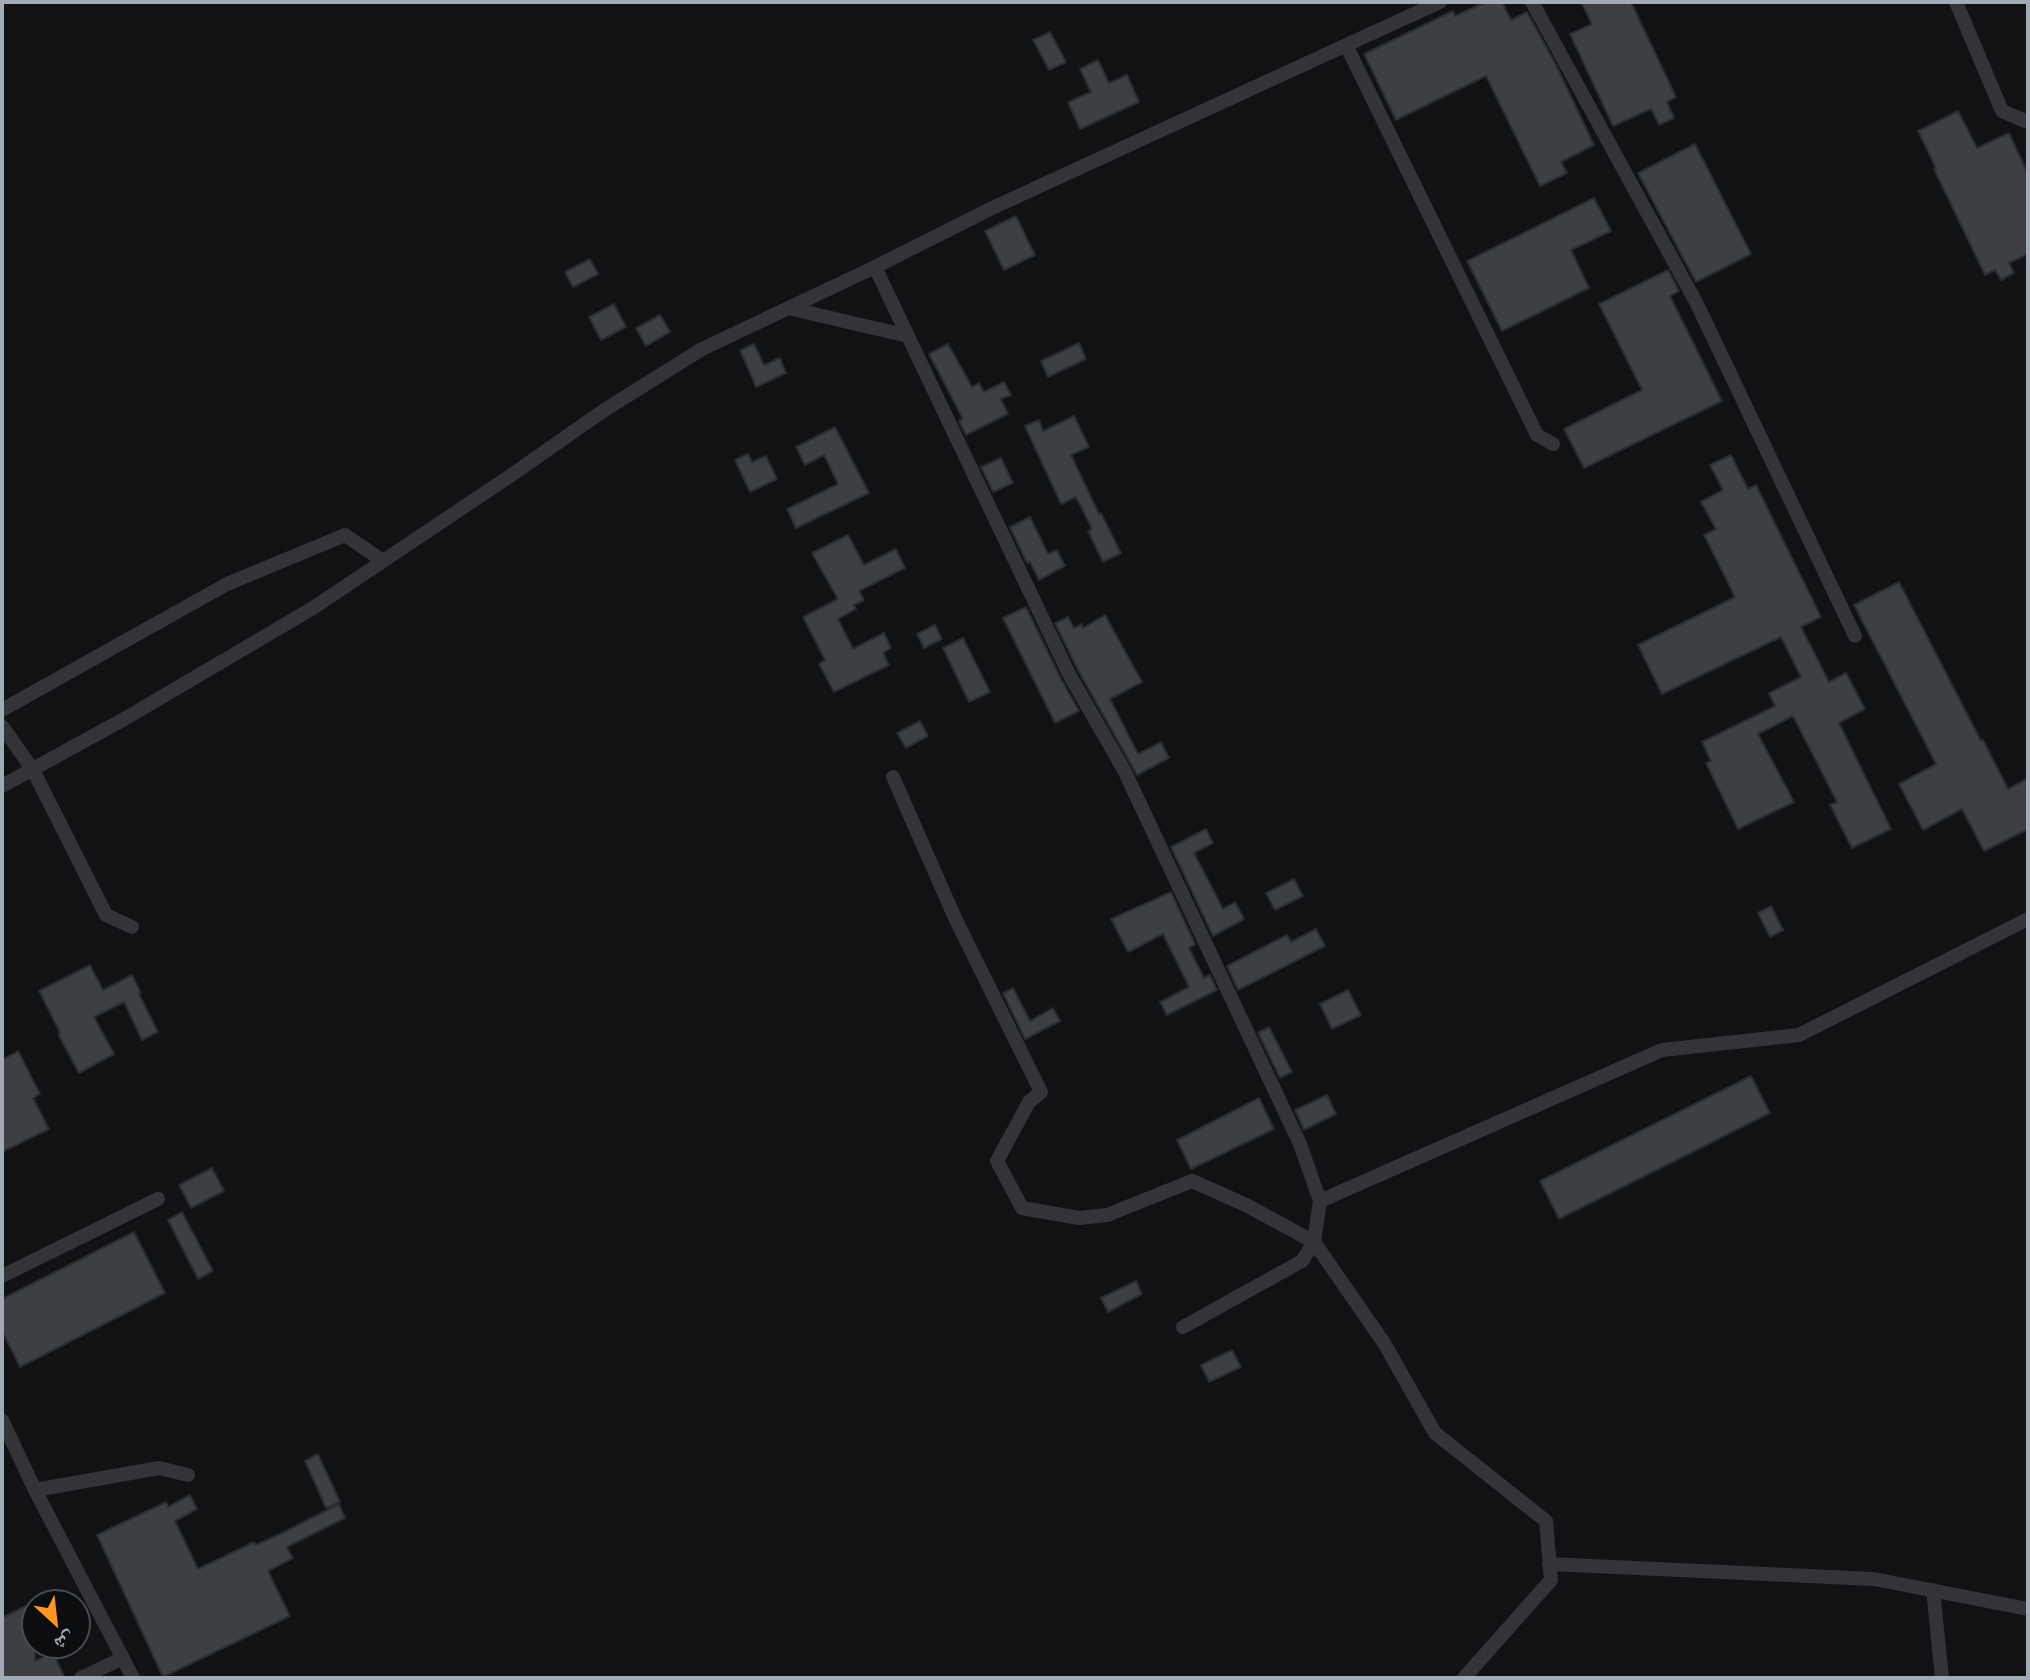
<!DOCTYPE html>
<html>
<head>
<meta charset="utf-8">
<style>
	body { margin:0 }
	#map { position:relative; width:2030px; height:1680px; overflow:hidden; background:#111213; font-family:Poppins,"Noto Naskh Arabic",sans-serif }
	canvas { display:block }
	.frame { position:absolute; inset:0; border:4px solid #a1aab5; pointer-events:none }
	.north { position:absolute; left:21px; top:1589px; width:70px; height:70px; box-sizing:border-box; background:#0c0d0e; border:2px solid #484c51; border-radius:50%; rotate:153deg; font-size:19px; font-weight:700; line-height:28px; text-align:center; color:#a1aab5 }
	.north::after { content:''; display:block; margin:auto; width:24px; height:32px; background:#ff961e; clip-path:polygon(50% 0,100% 100%,50% 72%,0 100%) }
</style>
</head>
<body>
<div id="map">
<canvas width="2030" height="1680"></canvas>
<div class="frame"></div>
<div class="north">ش</div>
</div>
<script>
const ctx = document.querySelector('canvas').getContext('2d');
ctx.lineJoin = 'round';
function fillPath(path, color) {
  ctx.fillStyle = color;
  ctx.fill(path, 'evenodd');
}
function shape(rows) {
  const path = new Path2D();
  for (const r of rows) {
    path.moveTo(r[0], r[1]);
    for (let i = 2; i < r.length; i += 2) path.lineTo(r[i], r[i + 1]);
  }
  return path;
}
function stroke(path, color, width, dash) {
  ctx.strokeStyle = color;
  ctx.lineWidth = width;
  ctx.lineCap = dash ? 'butt' : 'round';
  ctx.setLineDash(dash || []);
  ctx.stroke(path);
}
const building = shape([
	[1486,2,1502,2,1511,20,1527,12,1555,63,1594,145,1561,162,1567,173,1540,186,1486,76,1396,120,1364,54,1453,11,1455,16,1486,2],
	[1581,2,1631,2,1676,97,1667,102,1674,118,1659,125,1651,109,1613,126,1570,34,1592,24,1581,2],
	[1050,32,1066,62,1049,70,1033,40,1050,32],
	[1098,60,1109,83,1127,75,1139,102,1080,129,1068,102,1091,92,1080,69,1098,60],
	[1958,111,1977,148,2009,133,2028,174,2028,254,2009,263,2014,273,2001,280,1995,270,1985,275,1934,169,1936,168,1918,131,1958,111],
	[1695,144,1751,254,1696,282,1638,173,1695,144],
	[1594,198,1611,231,1571,250,1589,288,1502,331,1467,261,1594,198],
	[1016,216,1035,255,1004,270,985,231,1016,216],
	[590,259,598,274,573,287,565,272,590,259],
	[1668,270,1679,291,1670,296,1722,401,1584,468,1564,429,1642,390,1599,304,1668,270],
	[614,304,626,327,601,340,589,317,614,304],
	[660,315,670,332,646,346,636,328,660,315],
	[1079,343,1086,359,1048,377,1041,361,1079,343],
	[754,344,764,365,780,358,786,373,756,387,740,350,754,344],
	[948,344,972,387,979,383,984,392,1004,382,1011,395,1001,399,1008,414,966,435,959,421,963,419,929,354,948,344],
	[1074,416,1089,447,1071,455,1099,514,1101,513,1121,553,1103,562,1088,531,1092,529,1076,497,1061,504,1025,426,1039,420,1043,431,1074,416],
	[835,427,869,493,796,528,787,509,838,484,824,455,805,465,796,447,835,427],
	[748,454,752,462,766,456,777,479,750,492,735,460,748,454],
	[1731,455,1748,489,1756,485,1821,617,1801,627,1829,682,1846,673,1865,709,1839,723,1891,829,1852,848,1830,805,1837,802,1793,716,1758,734,1794,802,1738,829,1706,763,1711,761,1702,742,1775,706,1769,693,1801,677,1781,637,1662,694,1638,645,1735,597,1704,535,1716,529,1701,502,1723,490,1710,465,1731,455],
	[1001,458,1013,483,993,492,981,467,1001,458],
	[1030,517,1048,554,1057,550,1065,566,1039,580,1030,562,1027,563,1010,527,1030,517],
	[848,535,864,565,896,549,905,568,859,591,864,600,854,605,856,609,838,619,853,649,884,633,891,648,883,653,889,665,834,692,819,664,825,660,803,617,838,599,812,553,848,535],
	[1899,582,1981,741,1983,740,2008,789,2028,778,2028,829,1984,851,1962,809,1923,830,1899,784,1936,764,1854,605,1899,582],
	[1026,607,1061,679,1079,711,1055,723,1003,618,1026,607],
	[1105,615,1142,682,1110,699,1138,754,1161,742,1169,758,1137,775,1078,670,1055,623,1068,617,1074,628,1082,624,1083,628,1105,615],
	[935,625,942,639,924,648,917,634,935,625],
	[963,638,990,692,969,702,943,648,963,638],
	[920,721,928,736,906,748,897,733,920,721],
	[1206,829,1213,843,1194,853,1223,909,1235,902,1244,919,1213,936,1171,847,1206,829],
	[1294,879,1303,896,1275,910,1266,893,1294,879],
	[1171,892,1195,944,1189,948,1204,978,1210,975,1217,990,1167,1015,1160,1002,1189,987,1163,934,1128,952,1111,919,1171,892],
	[1771,906,1783,930,1770,937,1758,913,1771,906],
	[1316,929,1325,946,1238,990,1227,966,1287,935,1291,942,1316,929],
	[90,965,103,990,132,975,141,993,139,994,158,1032,142,1040,124,1002,94,1017,114,1054,79,1073,58,1034,60,1033,39,991,90,965],
	[1013,988,1030,1021,1053,1008,1060,1021,1025,1039,1003,993,1013,988],
	[1348,990,1361,1015,1332,1029,1320,1004,1348,990],
	[1269,1027,1292,1072,1280,1078,1258,1033,1269,1027],
	[18,1051,40,1094,33,1098,49,1129,2,1152,2,1060,18,1051],
	[1751,1076,1770,1113,1559,1219,1540,1181,1751,1076],
	[1327,1095,1336,1114,1304,1130,1295,1110,1327,1095],
	[1259,1098,1274,1129,1191,1169,1177,1140,1259,1098],
	[212,1168,224,1191,191,1208,179,1185,212,1168],
	[182,1212,213,1271,198,1279,168,1220,182,1212],
	[134,1232,165,1293,20,1367,2,1331,2,1299,134,1232],
	[1136,1281,1142,1294,1108,1312,1101,1298,1136,1281],
	[1232,1350,1241,1367,1209,1382,1201,1365,1232,1350],
	[318,1454,340,1502,326,1508,305,1461,318,1454],
	[190,1495,197,1509,175,1521,198,1569,254,1542,256,1545,280,1534,339,1504,345,1518,287,1547,293,1558,268,1571,290,1616,163,1677,97,1535,166,1502,168,1507,190,1495],
	[26,1606,35,1624,35,1661,53,1653,65,1678,2,1678,2,1618,26,1606]
]);
const street = shape([
	[1532,2,1697,304,1855,636],
	[1956,2,2002,111,2028,122],
	[1346,45,1537,435,1553,444],
	[875,267,1069,674,1124,770,1300,1144,1320,1201,1314,1242,1384,1343,1435,1433,1546,1521,1551,1580,1464,1678],
	[788,308,908,336],
	[2,710,227,584,345,535,383,561],
	[2,726,33,770,106,915,132,927],
	[893,777,955,918,1041,1092,1029,1102,997,1161,1022,1208,1079,1218,1107,1215,1192,1181,1246,1205,1314,1242,1302,1261,1183,1327],
	[2,786,126,718,313,608,510,476,603,411,702,349,875,267,990,209,1440,2],
	[1320,1201,1662,1050,1799,1035,2028,919],
	[2,1276,158,1199],
	[2,1420,35,1490,133,1678],
	[35,1490,159,1468,188,1475],
	[1549,1564,1874,1579,2028,1609],
	[1933,1590,1942,1678],
	[81,1678,123,1658]
]);
fillPath(building, '#3d4043');
stroke(building, '#2b2c2f', 2);
stroke(street, '#323438', 14);
</script>
</body>
</html>
